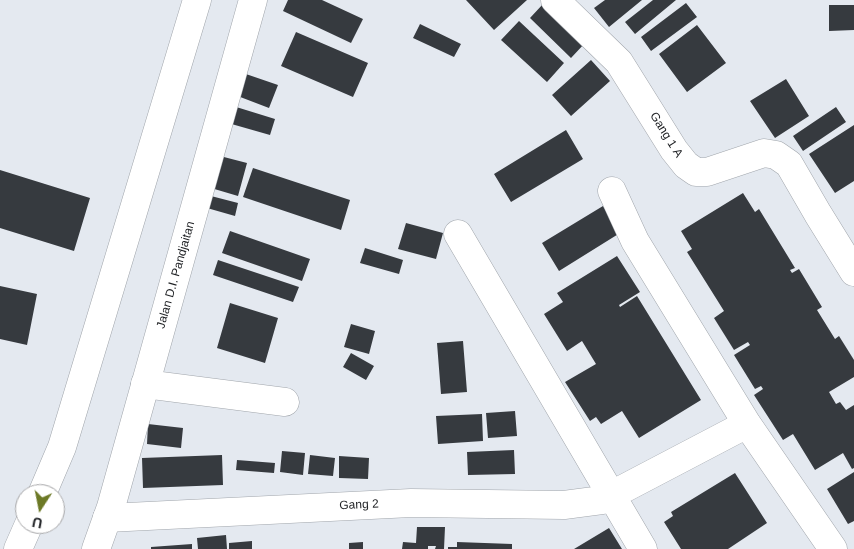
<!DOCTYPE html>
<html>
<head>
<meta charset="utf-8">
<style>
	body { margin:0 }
	#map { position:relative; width:854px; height:549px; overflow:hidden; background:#e4e9f0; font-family:Arial,sans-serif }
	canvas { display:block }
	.north { position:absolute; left:15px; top:484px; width:50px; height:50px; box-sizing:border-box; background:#fff; border:1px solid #a7a7a9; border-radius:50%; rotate:191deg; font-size:14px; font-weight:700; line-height:20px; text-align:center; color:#222427 }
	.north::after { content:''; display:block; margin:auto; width:18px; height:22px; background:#6c7926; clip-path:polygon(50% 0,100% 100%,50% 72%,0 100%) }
</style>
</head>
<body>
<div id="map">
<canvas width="854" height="549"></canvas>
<div class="north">U</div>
</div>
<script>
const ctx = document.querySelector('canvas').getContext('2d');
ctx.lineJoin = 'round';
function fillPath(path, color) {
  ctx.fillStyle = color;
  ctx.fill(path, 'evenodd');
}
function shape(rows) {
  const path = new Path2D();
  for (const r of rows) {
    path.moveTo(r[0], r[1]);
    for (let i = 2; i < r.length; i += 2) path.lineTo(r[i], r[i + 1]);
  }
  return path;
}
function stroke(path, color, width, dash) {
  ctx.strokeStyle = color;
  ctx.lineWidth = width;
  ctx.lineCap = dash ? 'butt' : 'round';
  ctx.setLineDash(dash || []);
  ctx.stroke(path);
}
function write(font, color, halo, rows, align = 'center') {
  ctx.font = font + ' Arial,sans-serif';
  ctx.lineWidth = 5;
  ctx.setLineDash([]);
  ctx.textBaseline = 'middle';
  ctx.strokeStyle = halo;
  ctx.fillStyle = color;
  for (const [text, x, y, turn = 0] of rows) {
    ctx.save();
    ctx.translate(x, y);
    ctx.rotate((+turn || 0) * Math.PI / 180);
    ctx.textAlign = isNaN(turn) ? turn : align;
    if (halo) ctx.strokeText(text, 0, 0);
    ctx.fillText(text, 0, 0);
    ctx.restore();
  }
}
const building = shape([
	[288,0,322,0,363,19,351,43,283,11],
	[466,0,527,0,494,30],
	[605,0,642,0,609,27,594,8],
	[653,0,676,0,635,34,625,22],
	[686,3,697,17,651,51,641,37],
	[543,4,585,43,571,58,530,18],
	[829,5,854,5,854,30,829,31],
	[519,21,564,63,547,82,501,40],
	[420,24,461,44,454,57,413,38],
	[697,25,726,63,687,92,659,54],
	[296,32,368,63,353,97,281,66],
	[591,60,610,81,571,116,552,95],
	[243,73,278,85,269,108,235,95],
	[786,79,809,116,775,138,750,101],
	[233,106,275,119,270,135,228,123],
	[836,107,846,122,803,151,793,136],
	[854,125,854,181,835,193,809,154],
	[566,130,583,159,511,202,494,174],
	[220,156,247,163,238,196,211,188],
	[253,168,350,200,341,230,243,197],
	[0,170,90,198,74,251,0,228],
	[743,193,755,212,759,209,795,268,790,270,792,273,799,269,822,307,817,310,835,339,839,336,854,360,854,377,829,392,836,404,840,402,846,410,854,405,854,468,852,469,843,453,815,470,793,434,783,440,754,395,763,389,761,386,755,389,734,355,750,345,748,342,734,350,714,318,724,311,687,252,692,249,681,231],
	[211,196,238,203,235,216,207,208],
	[603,206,620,233,559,271,542,243],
	[406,223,443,233,436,259,398,249],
	[230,231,310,259,302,281,222,253],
	[365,248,403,260,399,274,360,263],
	[617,256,640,292,619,305,620,307,637,296,701,400,639,438,622,411,601,424,596,417,590,421,565,382,596,364,582,341,567,351,544,314,563,302,557,293],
	[218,260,299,287,293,302,213,275],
	[0,286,37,294,27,345,0,339],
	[230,303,278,318,265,363,217,348],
	[351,324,375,331,369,354,344,347],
	[463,341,467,392,441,394,437,343],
	[351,353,374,366,366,380,343,367],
	[515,411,517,436,488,438,486,413],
	[482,414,483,441,438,444,436,416],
	[148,424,183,428,181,448,147,444],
	[514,450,515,474,468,475,467,452],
	[282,451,305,453,303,475,280,472],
	[222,455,223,485,143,488,142,458],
	[310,455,335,458,333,476,308,474],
	[339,456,369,458,368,479,339,478],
	[237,460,275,463,274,473,236,470],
	[854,472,854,521,848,524,827,489],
	[735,473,767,523,728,549,681,549,664,522,673,516,671,512],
	[417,527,445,527,444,549,435,549,436,546,428,546,428,549,402,549,403,542,416,543],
	[609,528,622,549,574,549],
	[226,535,227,549,198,549,197,538],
	[252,541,252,549,229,549,229,543],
	[363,542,363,549,349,549,349,543],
	[457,542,512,544,512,549,448,549,448,547,457,547],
	[192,544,192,549,151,549,151,547]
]);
const minor = shape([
	[555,0,619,62,674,150,686,165,696,172,707,172,764,153,776,155,789,164,818,214,854,272],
	[612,191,635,241,747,424,833,549],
	[458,234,643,549],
	[145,384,285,402],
	[107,518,411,503,564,505,602,500,747,424]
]);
const major = shape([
	[42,494,62,447,197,0],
	[18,549,29,524],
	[96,549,111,507,253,0]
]);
const streetNames = [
	["Gang 1 A",666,135,58],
	["Jalan D.I. Pandjaitan",176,275,-74],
	["Gang 2",359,505,-3]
];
fillPath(building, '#363a3f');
stroke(minor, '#a0a5ab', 29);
stroke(major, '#a0a5ab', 29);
stroke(minor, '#fff', 28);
stroke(major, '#fff', 28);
write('12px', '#222427', '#fff', streetNames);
</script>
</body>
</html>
